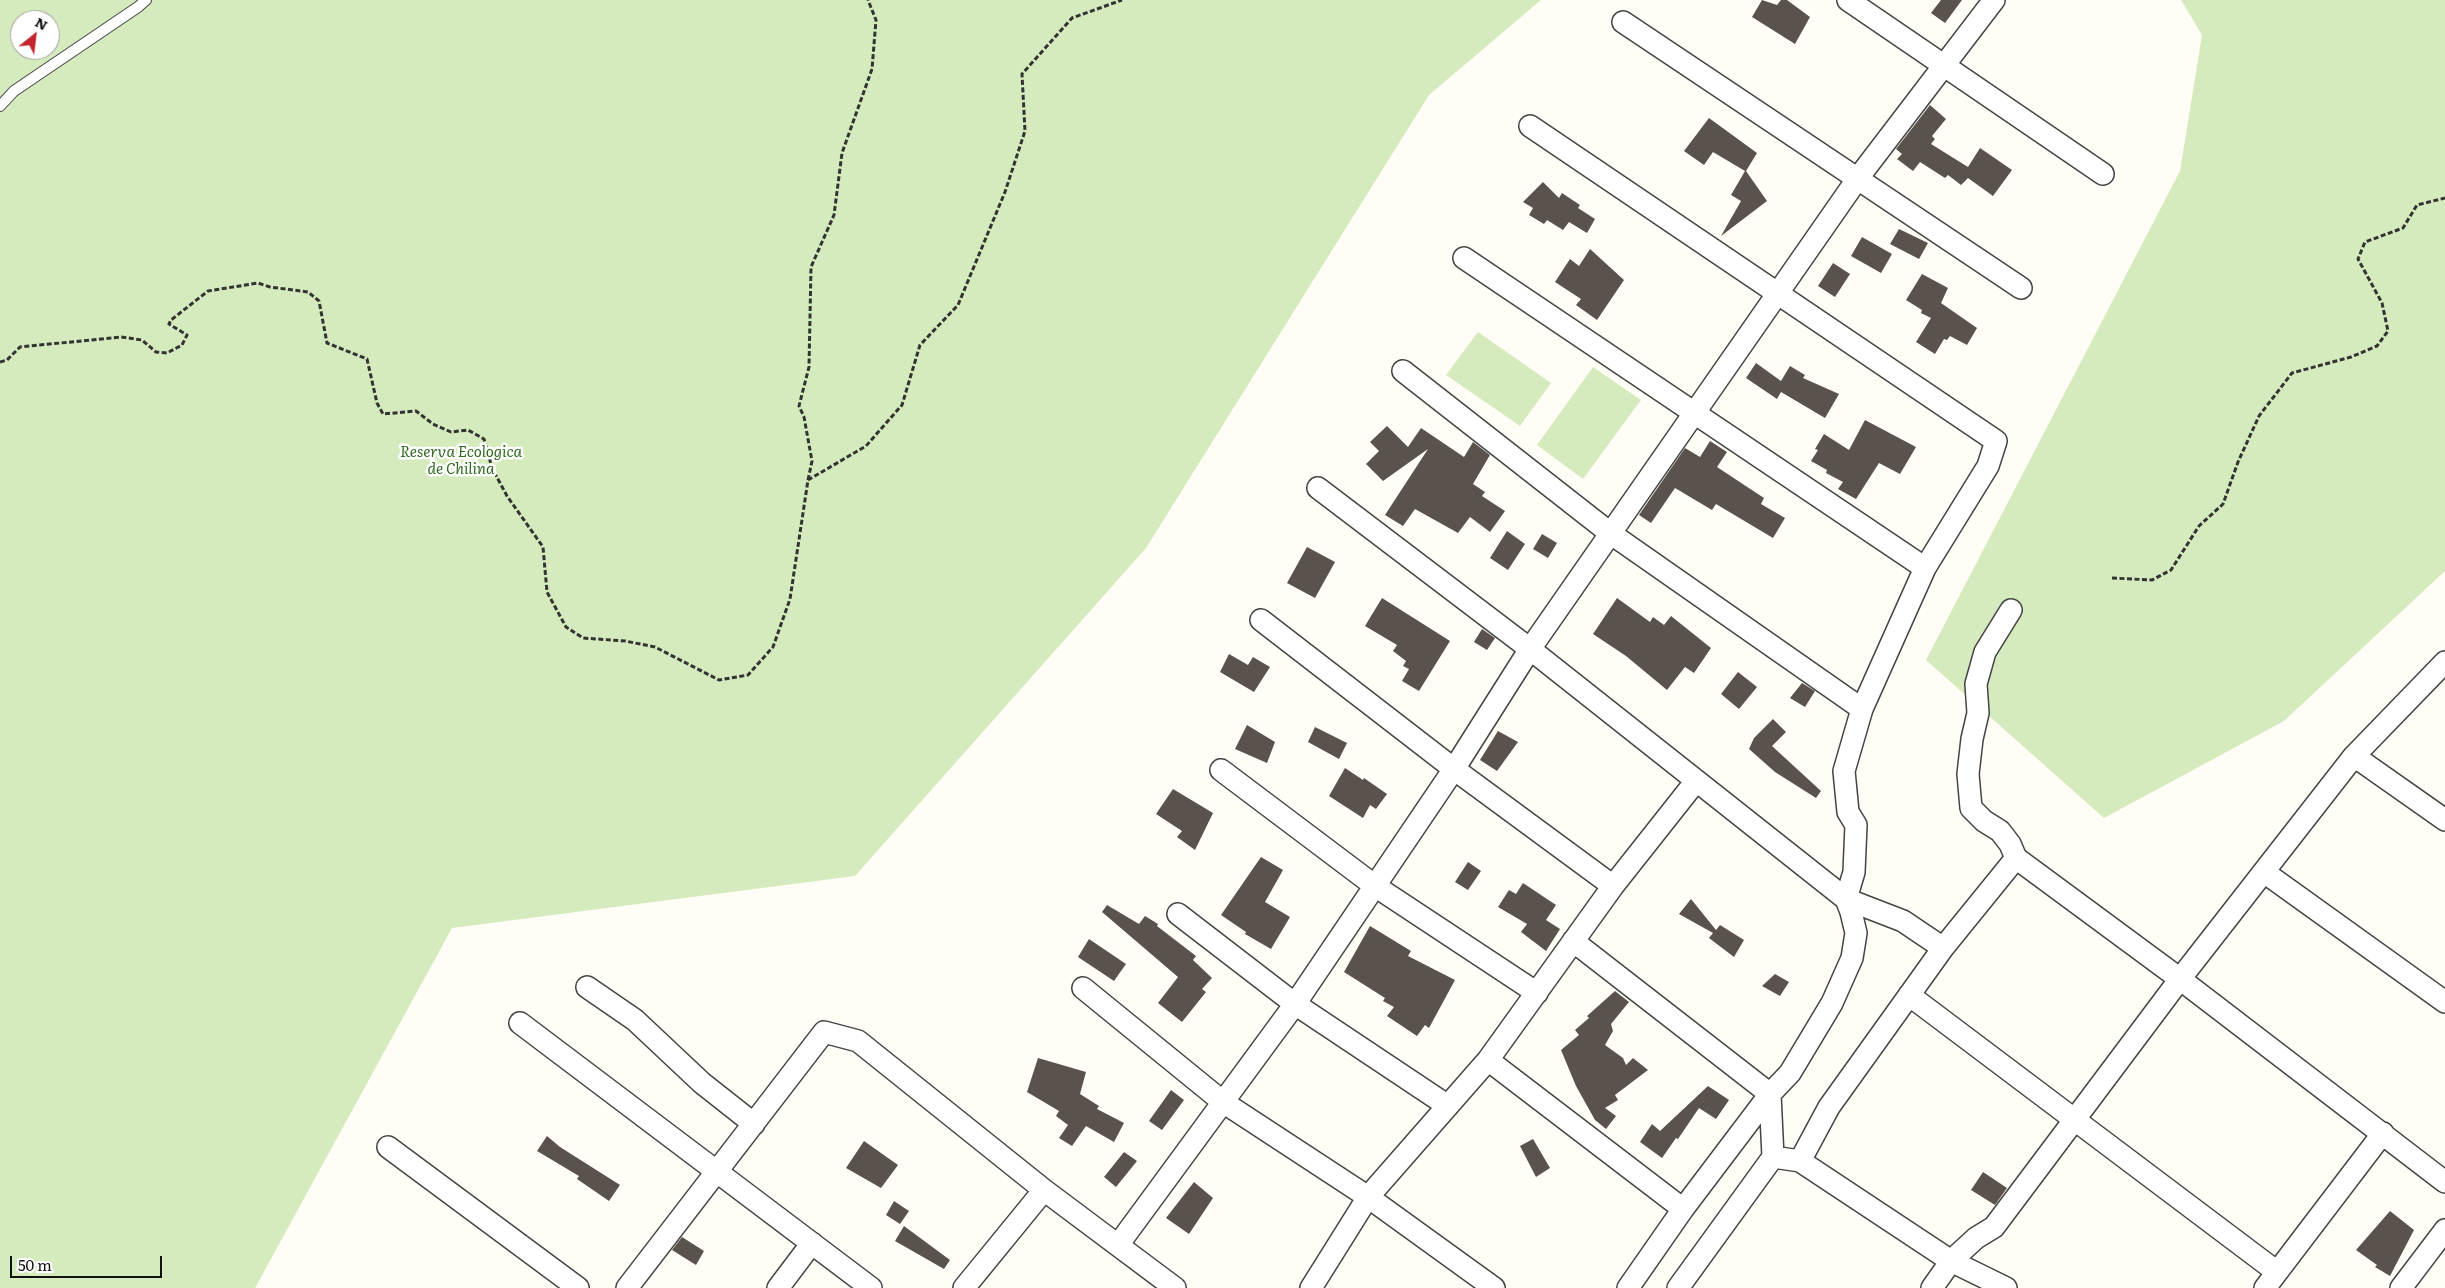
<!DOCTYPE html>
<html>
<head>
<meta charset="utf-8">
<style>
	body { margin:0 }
	#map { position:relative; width:2445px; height:1288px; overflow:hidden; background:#fffdf5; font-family:Literata,serif }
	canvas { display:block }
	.north { position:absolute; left:10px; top:10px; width:50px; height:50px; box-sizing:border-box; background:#fff; border:1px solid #a0a0a0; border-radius:50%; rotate:29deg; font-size:14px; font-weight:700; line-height:20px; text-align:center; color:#111 }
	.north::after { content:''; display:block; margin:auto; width:18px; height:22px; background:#c4262e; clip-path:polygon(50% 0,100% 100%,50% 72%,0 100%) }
	.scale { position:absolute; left:10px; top:1256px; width:152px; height:22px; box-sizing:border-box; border:2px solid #111; border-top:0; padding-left:6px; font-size:15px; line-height:18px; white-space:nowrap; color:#111; -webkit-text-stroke:4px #fff; paint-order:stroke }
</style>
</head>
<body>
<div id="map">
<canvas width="2445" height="1288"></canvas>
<div class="north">N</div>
<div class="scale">50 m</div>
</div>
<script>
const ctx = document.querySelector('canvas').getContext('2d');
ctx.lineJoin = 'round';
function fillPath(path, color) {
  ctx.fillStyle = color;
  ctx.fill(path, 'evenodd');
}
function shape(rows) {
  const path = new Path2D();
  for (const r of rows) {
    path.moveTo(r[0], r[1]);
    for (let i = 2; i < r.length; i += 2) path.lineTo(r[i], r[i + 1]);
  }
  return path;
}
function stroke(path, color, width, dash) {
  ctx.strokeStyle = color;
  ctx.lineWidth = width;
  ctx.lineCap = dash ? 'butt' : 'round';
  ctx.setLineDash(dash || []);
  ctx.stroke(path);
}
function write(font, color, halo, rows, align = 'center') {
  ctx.font = font + ' Literata,serif';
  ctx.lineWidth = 5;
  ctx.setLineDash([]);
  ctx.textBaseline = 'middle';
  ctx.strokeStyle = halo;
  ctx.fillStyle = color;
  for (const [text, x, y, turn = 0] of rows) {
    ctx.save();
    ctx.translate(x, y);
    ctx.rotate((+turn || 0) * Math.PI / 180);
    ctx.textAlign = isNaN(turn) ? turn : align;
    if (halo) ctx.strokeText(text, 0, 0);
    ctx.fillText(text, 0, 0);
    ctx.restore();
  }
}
const green = shape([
	[0,0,1541,0,1429,95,1146,548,855,876,452,928,255,1288,0,1288],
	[20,20,50,20,50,50,20,50],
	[2181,0,2445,0,2445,571,2284,721,2104,818,1926,660,2180,171,2202,35],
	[1478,332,1551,383,1520,426,1446,375],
	[1593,367,1641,400,1583,479,1537,445]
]);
const building = shape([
	[1762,0,1777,5,1781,0,1787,0,1810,17,1795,44,1752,17],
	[1941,0,1962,0,1945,23,1931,13],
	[1930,105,1946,119,1932,136,1935,139,1931,144,1968,167,1980,148,2012,170,1993,196,1968,178,1961,185,1948,175,1945,178,1920,162,1913,171,1897,159,1902,154,1896,149],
	[1709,118,1757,153,1746,171,1767,201,1721,236,1741,201,1731,195,1745,171,1713,152,1704,165,1684,151],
	[1543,182,1559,198,1562,193,1580,205,1578,208,1595,219,1587,233,1569,222,1563,230,1547,220,1544,224,1529,215,1533,208,1523,202],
	[1899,229,1928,243,1919,259,1890,244],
	[1862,237,1892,254,1881,273,1851,256],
	[1590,249,1624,280,1597,320,1576,305,1581,299,1555,282,1570,259,1579,266],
	[1833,263,1850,274,1835,297,1818,286],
	[1922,274,1948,288,1941,303,1977,328,1967,345,1950,336,1947,340,1944,339,1935,354,1916,342,1931,318,1921,313,1922,310,1906,300],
	[1756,363,1781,381,1790,366,1805,375,1803,378,1839,394,1825,418,1781,392,1777,399,1746,378],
	[1865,420,1916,447,1900,474,1879,463,1856,499,1838,489,1843,482,1826,473,1827,470,1811,461,1818,450,1815,449,1824,434,1849,450],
	[1387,426,1408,447,1421,428,1464,457,1473,442,1490,455,1473,484,1485,492,1482,496,1505,511,1490,532,1470,517,1458,533,1415,509,1403,526,1385,515,1428,449,1383,481,1366,464,1379,451,1370,442],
	[1710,441,1727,452,1717,467,1764,498,1761,504,1785,518,1773,538,1716,504,1712,510,1675,488,1651,523,1639,515,1685,448,1700,457],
	[1507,531,1525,544,1508,570,1490,558],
	[1542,534,1557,543,1548,558,1533,549],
	[1307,547,1335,562,1315,598,1287,583],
	[1382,598,1450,641,1419,691,1402,681,1409,669,1403,666,1406,661,1393,651,1397,645,1365,626],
	[1617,598,1650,622,1653,617,1664,625,1671,616,1711,648,1694,673,1685,667,1667,690,1626,656,1593,634],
	[1482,629,1495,638,1487,650,1474,642],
	[1229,654,1248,665,1253,657,1270,667,1254,692,1220,672],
	[1738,672,1757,687,1739,709,1721,694],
	[1802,683,1815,691,1805,707,1790,698],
	[1773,719,1786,732,1772,746,1821,791,1816,798,1775,772,1749,749,1754,738],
	[1247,725,1275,742,1267,763,1235,749],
	[1315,727,1347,743,1339,759,1308,742],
	[1498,731,1518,742,1497,771,1480,760],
	[1345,768,1363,780,1364,778,1387,794,1376,809,1370,805,1363,818,1329,796],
	[1173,789,1213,813,1195,850,1177,837,1182,831,1156,814],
	[1261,857,1283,870,1265,902,1290,917,1271,949,1245,934,1246,932,1221,915],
	[1468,862,1481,871,1468,890,1455,882],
	[1523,883,1556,905,1546,920,1560,929,1546,951,1521,932,1527,924,1498,907,1509,890,1516,894],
	[1691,899,1716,930,1720,925,1744,940,1734,957,1709,938,1713,933,1679,914],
	[1107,905,1139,924,1145,916,1158,924,1157,926,1196,956,1193,960,1212,978,1202,989,1206,992,1182,1022,1158,1003,1178,977,1102,912],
	[1370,926,1411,951,1408,956,1455,980,1429,1028,1425,1025,1417,1036,1387,1016,1394,1007,1383,1001,1385,998,1344,972],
	[1089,939,1126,964,1114,981,1078,957],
	[1775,974,1789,982,1780,996,1762,986],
	[1615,991,1629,1002,1611,1024,1613,1031,1605,1045,1623,1058,1626,1065,1633,1058,1648,1070,1615,1095,1618,1100,1605,1108,1616,1116,1606,1129,1595,1120,1576,1086,1561,1050,1579,1035,1575,1030,1589,1018,1587,1016],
	[1038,1058,1086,1072,1080,1094,1099,1106,1097,1109,1124,1123,1114,1142,1086,1126,1072,1146,1059,1138,1068,1125,1056,1116,1059,1111,1027,1092],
	[1708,1086,1729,1100,1716,1119,1699,1108,1678,1139,1676,1138,1662,1158,1640,1142,1652,1124,1660,1131],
	[1171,1090,1184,1100,1162,1130,1149,1121],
	[547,1136,560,1147,620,1185,609,1201,577,1179,579,1176,537,1151],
	[1533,1139,1550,1168,1536,1177,1520,1146],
	[864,1141,898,1165,881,1188,846,1168],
	[1124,1152,1137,1161,1116,1187,1104,1177],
	[1983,1172,2007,1188,1995,1205,1971,1190],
	[1194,1182,1213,1198,1189,1234,1166,1218],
	[894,1201,909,1211,900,1224,886,1215],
	[2390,1211,2414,1230,2390,1276,2375,1267,2377,1265,2356,1250],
	[904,1226,950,1260,944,1269,895,1241],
	[682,1237,704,1251,696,1265,672,1250]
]);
const path = shape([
	[0,362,7,360,20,347,121,337,142,340,156,352,167,353,182,345,187,335,169,324,171,320,208,291,258,283,270,287,308,292,319,301,327,343,367,359,377,403,383,414,416,411,433,424,451,432,468,430,484,439,492,468,507,496,543,547,547,592,566,627,583,638,625,641,655,647,719,680,748,675,773,647,790,599,808,480,866,446,902,405,920,345,958,305,1005,192,1025,131,1022,74,1072,18,1122,0],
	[808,480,812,461,804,417,799,406,809,367,811,267,834,215,842,153,872,69,876,20,868,0],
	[2112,578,2152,580,2171,570,2199,526,2223,504,2238,462,2259,416,2292,373,2351,357,2377,346,2388,331,2382,303,2358,259,2365,242,2403,228,2417,205,2445,198]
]);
const service = shape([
	[0,106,14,91,138,7,146,0]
]);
const minor = shape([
	[1848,0,2103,174],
	[1623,22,2021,288],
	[1530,126,1996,441,1988,466,1925,568,1862,709,1844,771,1848,812,1856,825,1854,872,1846,899,1903,921,1943,948,1829,1107,1800,1161,1773,1157,1770,1094,1573,941],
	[1464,258,1925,568],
	[1403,371,1610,533,1862,709],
	[1318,488,1530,649,1846,899,1851,912,1856,933,1852,958,1832,1003,1790,1073,1770,1094,1683,1209,1628,1288],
	[2011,610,1985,652,1976,684,1978,713,1972,739,1968,774,1971,808,1984,821,2000,831,2010,844,2016,858],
	[1261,620,1454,769,1613,886],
	[2354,756,2445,820],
	[1221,770,1375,886,1537,993],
	[2264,872,2445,1002],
	[1178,914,1295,1004,1448,1106],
	[1943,948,2016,858,2180,979,2445,1182],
	[587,987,635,1020,702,1083,754,1124],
	[1083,988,1223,1102,1368,1197,1494,1288],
	[1909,995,2277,1272],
	[520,1023,871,1288],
	[1488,1060,1683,1209],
	[388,1147,578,1288],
	[1800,1161,1951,1261,1932,1288],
	[1118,1245,1295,1004,1454,769,1530,649,1858,178,1994,0],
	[627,1288,824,1032,858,1041,1044,1190,1175,1288],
	[778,1288,812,1243],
	[964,1288,1044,1190],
	[1311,1288,1368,1197,1488,1060,1613,886,1696,781],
	[1678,1288,1773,1157],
	[2006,1288,1951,1261,1976,1238,1994,1227,2180,979,2354,756,2445,662],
	[2265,1288,2383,1133],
	[2401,1288,2445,1230]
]);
const parkNames = [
	["Reserva Ecologica",461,453],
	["de Chilina",461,470]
];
fillPath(green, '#d5ebbd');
fillPath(building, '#5a524d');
stroke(service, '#444', 12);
stroke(minor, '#444', 24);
stroke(path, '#333', 3, [5, 2.5]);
stroke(service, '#fff', 10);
stroke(minor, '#fff', 21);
write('italic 15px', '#2f6b1f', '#fff', parkNames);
</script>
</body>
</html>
